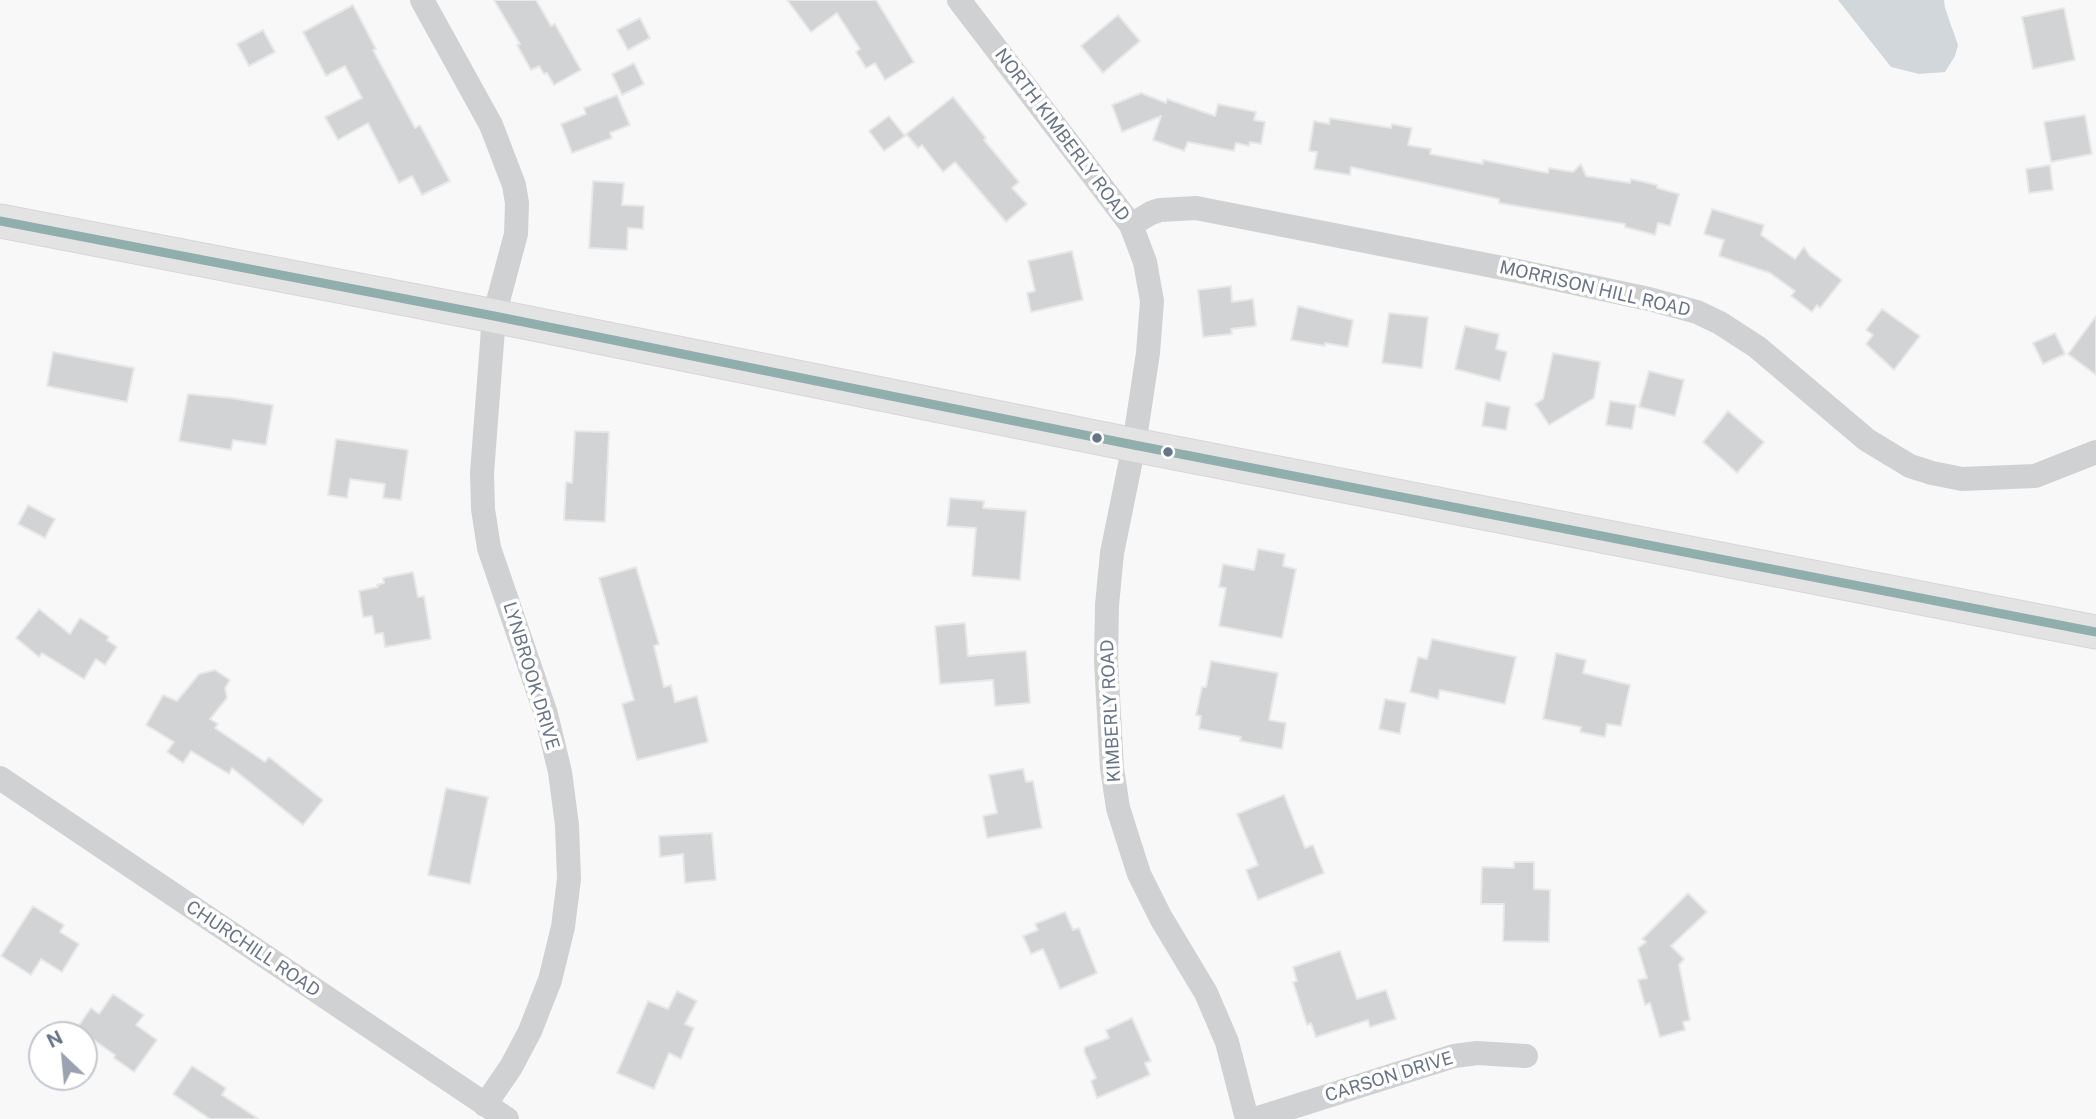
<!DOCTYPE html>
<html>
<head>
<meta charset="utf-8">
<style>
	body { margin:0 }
	#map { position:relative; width:2096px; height:1119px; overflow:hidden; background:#f8f8f8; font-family:"Public Sans",sans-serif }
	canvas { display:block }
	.north { position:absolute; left:28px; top:1021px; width:70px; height:70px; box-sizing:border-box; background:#fff; border:2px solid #c3c8cf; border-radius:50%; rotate:334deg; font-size:19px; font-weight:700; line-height:28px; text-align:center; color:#687588 }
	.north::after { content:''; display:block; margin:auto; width:24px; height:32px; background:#9aa3af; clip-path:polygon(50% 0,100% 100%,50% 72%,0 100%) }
</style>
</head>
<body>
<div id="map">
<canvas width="2096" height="1119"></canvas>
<div class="north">N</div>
</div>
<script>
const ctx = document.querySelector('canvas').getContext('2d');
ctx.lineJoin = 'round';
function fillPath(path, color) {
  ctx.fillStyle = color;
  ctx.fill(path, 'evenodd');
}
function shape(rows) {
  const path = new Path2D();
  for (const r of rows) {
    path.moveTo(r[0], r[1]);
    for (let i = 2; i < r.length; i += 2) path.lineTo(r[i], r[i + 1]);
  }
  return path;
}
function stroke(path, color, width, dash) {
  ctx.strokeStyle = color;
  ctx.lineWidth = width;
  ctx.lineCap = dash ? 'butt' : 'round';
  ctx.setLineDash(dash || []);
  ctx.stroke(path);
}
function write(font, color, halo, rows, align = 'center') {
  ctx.font = font + ' "Public Sans",sans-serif';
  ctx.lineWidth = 7;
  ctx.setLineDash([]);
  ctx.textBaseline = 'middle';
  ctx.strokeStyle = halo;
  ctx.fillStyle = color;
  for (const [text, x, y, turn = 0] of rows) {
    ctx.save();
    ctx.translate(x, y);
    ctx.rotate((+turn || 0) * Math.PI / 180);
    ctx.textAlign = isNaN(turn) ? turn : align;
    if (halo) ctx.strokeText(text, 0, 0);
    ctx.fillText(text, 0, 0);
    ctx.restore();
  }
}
const water = shape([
	[1838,0,1944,0,1945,8,1958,45,1955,56,1945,72,1919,74,1891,67]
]);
const building = shape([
	[494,0,536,0,551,26,555,24,581,70,554,85,547,73,544,74,539,66,531,70,517,45,520,44,494,0],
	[787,0,876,0,914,62,885,80,875,63,866,68,856,52,860,49,837,13,811,32,787,0],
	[353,5,376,49,373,50,415,128,420,125,450,181,422,195,412,176,399,183,368,123,338,140,325,117,362,98,345,66,326,76,303,32,353,5],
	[2064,8,2075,60,2033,69,2022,17,2064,8],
	[1118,15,1140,41,1103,73,1081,46,1118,15],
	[640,18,650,38,628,50,617,30,640,18],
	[263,30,275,52,249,66,237,44,263,30],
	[634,63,644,84,622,95,612,74,634,63],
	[1141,93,1166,103,1167,99,1215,116,1218,104,1256,112,1254,120,1265,122,1261,144,1250,142,1249,146,1236,143,1234,151,1188,142,1184,151,1153,140,1161,116,1122,132,1112,105,1141,93],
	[617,95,630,125,610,133,612,138,572,153,561,124,586,114,584,108,617,95],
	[953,97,986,138,984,140,1019,182,1012,188,1027,204,1006,222,955,162,943,172,922,145,918,148,906,134,953,97],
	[2085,115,2092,154,2051,162,2044,122,2085,115],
	[889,116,905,136,884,151,869,131,889,116],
	[1330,118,1391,128,1392,124,1412,128,1408,145,1431,149,1430,154,1483,164,1483,160,1548,173,1549,168,1573,172,1581,164,1586,176,1630,183,1631,179,1657,185,1657,188,1679,194,1670,226,1658,223,1655,235,1625,227,1625,224,1499,203,1499,199,1351,167,1350,175,1314,169,1317,152,1309,151,1314,121,1329,124,1330,118],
	[2050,165,2053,190,2029,193,2026,169,2050,165],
	[593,181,624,183,622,205,644,206,643,229,628,228,627,250,589,248,593,181],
	[1712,209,1764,225,1761,235,1795,259,1804,247,1810,256,1842,280,1820,308,1817,305,1812,312,1791,296,1795,291,1770,273,1719,256,1724,240,1704,234,1712,209],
	[1072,251,1083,300,1031,312,1027,293,1035,291,1028,261,1072,251],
	[1231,286,1232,302,1253,299,1256,326,1231,329,1232,334,1203,337,1198,290,1231,286],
	[1298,306,1353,320,1348,347,1325,343,1325,346,1291,340,1298,306],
	[1882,309,1920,336,1894,370,1866,344,1873,335,1866,330,1882,309],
	[1389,313,1428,317,1422,368,1382,363,1389,313],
	[2096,316,2096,375,2068,354,2096,316],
	[1465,326,1499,334,1496,349,1507,352,1500,381,1455,369,1465,326],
	[2055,333,2065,354,2043,364,2033,343,2055,333],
	[53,352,134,368,127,402,47,386,53,352],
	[1553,353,1600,362,1594,398,1549,425,1535,404,1543,399,1553,353],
	[1649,371,1684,380,1675,416,1639,407,1649,371],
	[188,394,231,398,273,405,266,445,233,440,231,450,179,441,188,394],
	[1610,401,1636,405,1632,429,1606,425,1610,401],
	[1486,402,1510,407,1506,430,1482,426,1486,402],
	[1728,411,1764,442,1737,473,1703,442,1728,411],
	[575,431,609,432,605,522,564,520,566,482,572,483,575,431],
	[336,439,408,450,401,500,383,498,385,484,350,479,347,498,328,495,336,439],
	[950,498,984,501,983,508,1026,511,1020,580,972,576,976,528,947,526,950,498],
	[28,505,55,519,45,538,18,524,28,505],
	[1258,549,1285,554,1283,566,1296,569,1282,638,1219,626,1226,588,1219,587,1223,564,1254,570,1258,549],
	[636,567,659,644,654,646,664,687,671,685,675,702,697,696,708,742,637,760,622,704,634,700,599,578,636,567],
	[413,572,418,597,424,596,431,639,385,647,383,633,375,634,372,616,363,617,359,591,378,587,377,585,384,583,383,578,413,572],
	[39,609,70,634,80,618,109,637,107,640,117,647,105,665,96,659,84,679,42,653,39,657,16,638,39,609],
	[965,623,968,656,1026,651,1030,703,995,706,993,680,940,684,935,626,965,623],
	[1432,639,1516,657,1505,704,1440,690,1438,699,1410,692,1418,657,1427,659,1432,639],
	[1556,653,1586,660,1583,673,1630,685,1621,726,1607,724,1605,737,1580,732,1581,727,1543,719,1556,653],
	[1211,661,1278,673,1269,720,1286,723,1282,749,1240,741,1241,737,1199,729,1201,716,1196,715,1202,687,1206,687,1211,661],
	[215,670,230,680,225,688,227,698,210,719,218,724,215,728,265,762,269,757,323,800,303,825,232,768,229,774,191,751,183,763,167,752,174,742,146,725,163,695,177,701,199,674,215,670],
	[1385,699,1406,703,1400,734,1379,729,1385,699],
	[1023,769,1026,782,1033,781,1042,828,987,838,983,816,997,813,989,775,1023,769],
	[446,788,488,797,470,884,428,875,446,788],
	[1284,795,1305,848,1313,845,1324,873,1258,900,1246,870,1258,865,1237,814,1284,795],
	[712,833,716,880,685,883,683,854,660,857,659,836,712,833],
	[1514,862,1534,862,1534,889,1550,890,1549,942,1503,941,1504,904,1481,904,1482,867,1514,868,1514,862],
	[1688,893,1707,912,1671,946,1684,959,1679,965,1690,1020,1683,1022,1685,1030,1660,1037,1650,1003,1645,1005,1638,980,1647,978,1638,948,1646,942,1642,939,1688,893],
	[33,906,64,925,60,932,79,944,62,972,41,959,31,975,1,956,33,906],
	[1065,912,1073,930,1079,928,1097,973,1060,989,1043,949,1031,954,1023,936,1038,930,1035,924,1065,912],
	[1340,951,1357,999,1386,990,1396,1019,1370,1027,1368,1020,1316,1037,1311,1023,1307,1025,1293,982,1297,981,1293,967,1340,951],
	[677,991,697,1001,685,1024,694,1028,681,1059,669,1053,654,1089,617,1073,648,1001,668,1009,677,991],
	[113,994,144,1015,136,1025,157,1040,134,1072,114,1058,115,1055,77,1028,91,1008,99,1014,113,994],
	[1132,1018,1151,1061,1145,1063,1150,1075,1097,1098,1091,1081,1096,1078,1084,1051,1085,1047,1109,1038,1106,1030,1132,1018],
	[192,1066,226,1088,222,1095,259,1119,210,1119,173,1094,192,1066]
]);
const street = shape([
	[422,0,491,125,514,185,517,203,516,234,494,316,482,473,483,509,489,548,546,714,560,772,567,825,569,879,563,927,550,980,530,1031,511,1067,485,1105],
	[959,0,1131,225,1145,262,1152,301,1148,353,1134,445,1112,553,1107,605,1106,661,1112,768,1118,808,1139,874,1161,918,1206,993,1227,1042,1247,1119],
	[1131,225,1151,213,1160,210,1196,208,1518,271,1649,299,1697,312,1720,323,1757,347,1867,440,1910,466,1932,473,1962,479,2035,476,2096,452],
	[0,778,507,1119],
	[1255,1119,1454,1056,1477,1053,1526,1056]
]);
const secondary = shape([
	[0,221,494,316,1134,445,2096,632]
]);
const bus1 = shape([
	[0,221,494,316,1134,445,2096,632]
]);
const markers = [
	[1097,438,6,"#687588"],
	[1168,452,6,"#687588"]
];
const streetNames = [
	["NORTH KIMBERLY ROAD",1062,135,53],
	["MORRISON HILL ROAD",1595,289,13],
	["LYNBROOK DRIVE",531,676,73],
	["KIMBERLY ROAD",1111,711,-93],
	["CHURCHILL ROAD",253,949,34],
	["CARSON DRIVE",1389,1077,-17]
];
fillPath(water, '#d1d7db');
fillPath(building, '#d2d3d4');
stroke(building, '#e8e8e8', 2);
stroke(secondary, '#d5d6d7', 35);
stroke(street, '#d0d1d3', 24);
stroke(secondary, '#e3e3e4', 33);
stroke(bus1, '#90aeab', 9);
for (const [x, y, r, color] of markers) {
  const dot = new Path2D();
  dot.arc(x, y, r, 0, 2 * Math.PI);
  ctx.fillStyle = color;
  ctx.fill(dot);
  stroke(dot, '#fff', 2.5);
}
write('18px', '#687588', '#fff', streetNames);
</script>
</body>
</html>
